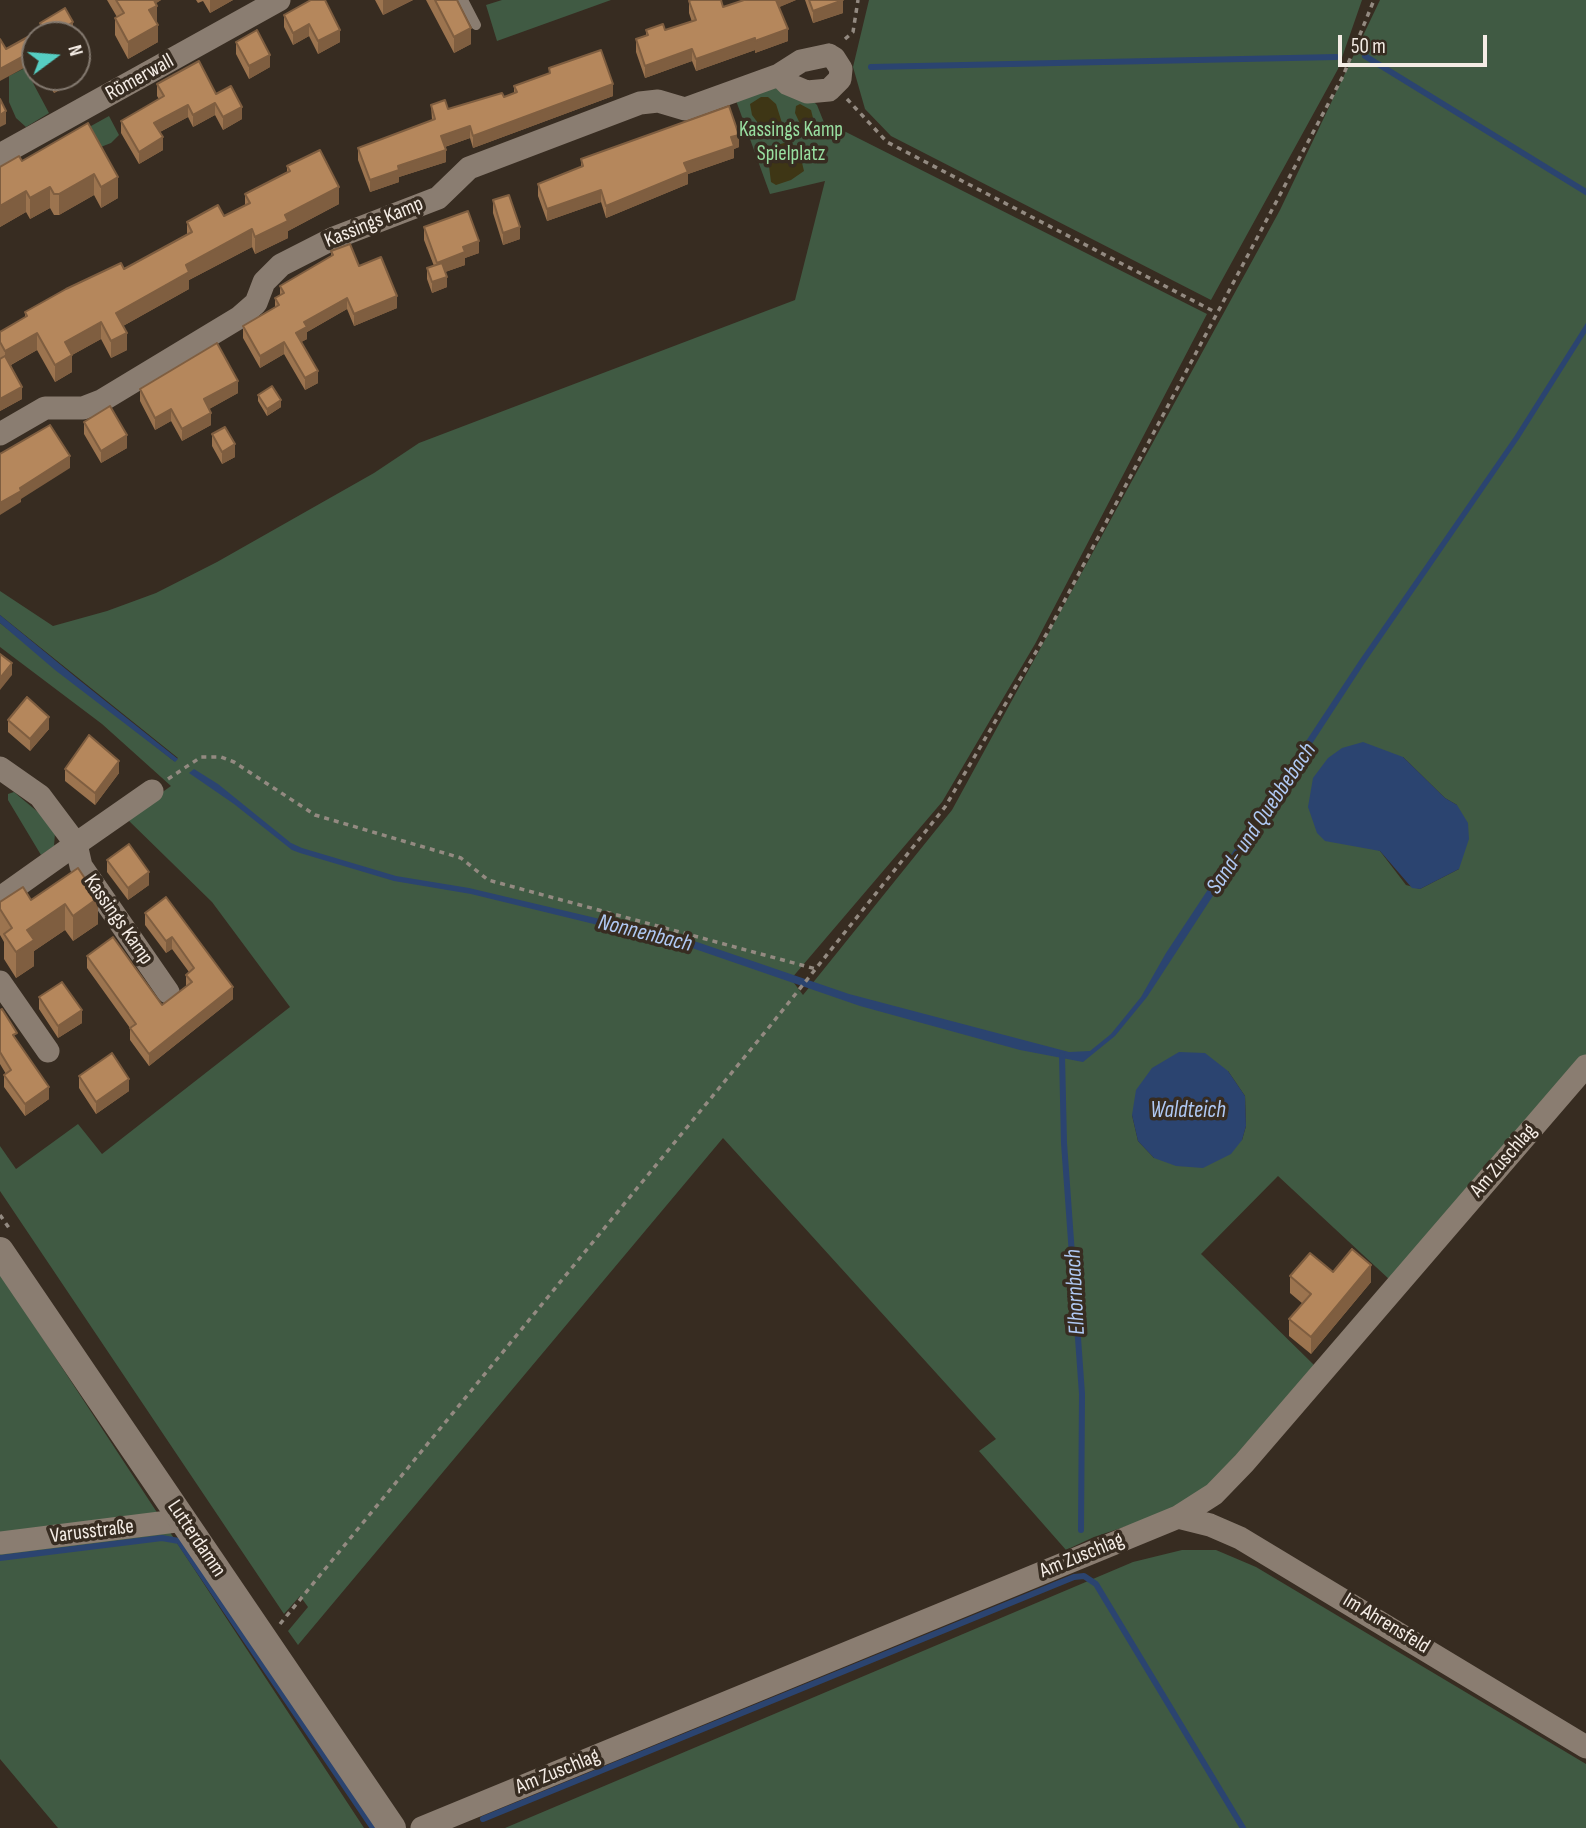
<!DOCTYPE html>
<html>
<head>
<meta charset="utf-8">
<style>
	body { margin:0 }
	#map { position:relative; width:1586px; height:1828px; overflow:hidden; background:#372c21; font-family:"Sofia Sans Condensed",sans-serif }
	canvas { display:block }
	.north { position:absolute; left:21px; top:21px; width:70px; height:70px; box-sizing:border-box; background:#372c21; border:2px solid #83796f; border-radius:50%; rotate:74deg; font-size:19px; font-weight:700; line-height:28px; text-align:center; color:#f4ece5 }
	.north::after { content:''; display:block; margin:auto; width:24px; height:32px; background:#56cec3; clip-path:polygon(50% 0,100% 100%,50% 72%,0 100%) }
	.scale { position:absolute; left:1338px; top:35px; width:149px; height:32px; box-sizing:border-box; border:4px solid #f4ece5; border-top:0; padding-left:9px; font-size:21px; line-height:24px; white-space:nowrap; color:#f4ece5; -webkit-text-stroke:5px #372c21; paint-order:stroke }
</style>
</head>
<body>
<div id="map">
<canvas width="1586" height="1828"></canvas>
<div class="north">N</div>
<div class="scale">50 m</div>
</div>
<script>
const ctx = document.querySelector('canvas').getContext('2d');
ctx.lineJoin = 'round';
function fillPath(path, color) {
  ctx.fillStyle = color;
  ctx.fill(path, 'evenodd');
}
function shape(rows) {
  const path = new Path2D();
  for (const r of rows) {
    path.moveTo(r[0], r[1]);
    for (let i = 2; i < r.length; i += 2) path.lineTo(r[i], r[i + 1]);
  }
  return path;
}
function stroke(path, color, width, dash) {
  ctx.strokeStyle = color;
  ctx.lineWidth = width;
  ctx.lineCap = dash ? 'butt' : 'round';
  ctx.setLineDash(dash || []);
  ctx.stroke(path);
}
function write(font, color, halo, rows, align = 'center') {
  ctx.font = font + ' "Sofia Sans Condensed",sans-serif';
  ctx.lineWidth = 7;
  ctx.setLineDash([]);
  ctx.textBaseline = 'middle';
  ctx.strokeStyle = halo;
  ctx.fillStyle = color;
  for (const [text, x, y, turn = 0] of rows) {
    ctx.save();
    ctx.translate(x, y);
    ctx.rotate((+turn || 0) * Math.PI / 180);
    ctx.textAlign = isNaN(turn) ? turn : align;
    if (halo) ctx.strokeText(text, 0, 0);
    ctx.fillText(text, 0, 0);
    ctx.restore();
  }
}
const green = shape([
	[502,0,611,0,497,41,486,5],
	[869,0,1362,0,1338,69,1211,300,891,136,865,109,853,67],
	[1380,0,1586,0,1586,1056,1390,1280,1278,1176,1201,1254,1314,1365,1220,1477,1172,1511,1094,1537,1066,1550,979,1451,996,1439,723,1138,298,1645,288,1631,308,1607,300,1596,284,1614,0,1191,0,1146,16,1169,78,1124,102,1154,290,1007,212,902,126,818,171,786,102,724,0,647,0,623,174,761,178,758,0,615,0,591,53,626,107,611,156,593,217,562,374,473,419,443,795,300,825,181,770,194,734,95,771,81,811,99,817,105,825,125,838,128,1207,314,1035,644,942,802,791,979,803,995,952,810,1280,210],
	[1403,757,1445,798,1457,805,1459,869,1420,889,1406,885,1380,851,1371,847],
	[1228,1071,1245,1096,1246,1126,1242,1140,1154,1158,1138,1141,1132,1115],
	[25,68,49,113,26,127,16,118,9,102,9,76],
	[109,116,119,135,111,143,93,150,82,131],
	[14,792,51,823,55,833,54,846,41,855,8,800,8,794],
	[0,1273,364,1828,58,1828,0,1759],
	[1182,1550,1216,1550,1256,1567,1586,1764,1586,1828,505,1828,1133,1562]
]);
const sand = shape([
	[761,97,768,97,776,104,782,123,781,133,767,138,764,130,767,124,758,123,752,115,750,104],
	[800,104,811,110,816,130,803,130,795,113,796,106],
	[784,143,798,146,804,171,791,180,776,185,771,182,768,158,774,146]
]);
const water = shape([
	[1586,323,1586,333,1519,439,1364,664,1147,997,1115,1036,1083,1062,1020,1050,860,1006,692,948,471,894,394,881,300,853,292,850,234,804,189,773,194,769,218,784,291,843,302,848,396,876,469,888,697,942,849,994,1069,1052,1090,1051,1111,1034,1141,997,1166,953,1359,661,1514,437],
	[0,615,78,679,178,759,175,762,55,670,0,623],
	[1363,742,1403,757,1445,798,1457,805,1468,823,1469,839,1459,869,1420,889,1412,888,1380,851,1325,841,1317,833,1308,807,1313,778,1328,758,1342,748],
	[1179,1052,1205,1053,1228,1071,1245,1096,1246,1126,1242,1140,1231,1154,1203,1168,1176,1166,1154,1158,1138,1141,1132,1115,1136,1090,1152,1068]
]);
const stream = shape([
	[1365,56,1586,192],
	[871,67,1336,57],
	[1062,1055,1064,1143,1082,1394,1081,1530],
	[0,1558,162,1538,179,1541,373,1828],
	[483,1819,1074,1577,1084,1576,1096,1584,1105,1599,1243,1828]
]);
const path = shape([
	[845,39,853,32,858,0],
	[847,99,887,142,1215,312],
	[168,779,201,757,221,757,234,762,315,815,461,858,488,880,816,969],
	[0,1215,9,1228],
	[280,1624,770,1026,945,807,1050,628,1343,76,1374,0]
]);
const service = shape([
	[463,0,476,25]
]);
const minor = shape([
	[829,55,834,58,841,69,840,79,829,90,807,92,788,84,779,75,801,61,829,55],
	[0,155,279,0],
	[0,434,45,408,83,408,101,401,240,317,256,303,264,282,281,265,334,238,438,198,469,168,640,103,658,101,685,109,779,75],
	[0,768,40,796,76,844,152,791],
	[0,898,76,844,81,866,168,992],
	[0,982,48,1051],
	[1178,1517,1210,1525,1240,1538,1586,1747],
	[0,1543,184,1520],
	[422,1828,1178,1517,1214,1494,1244,1463,1586,1066]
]);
const tertiary = shape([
	[0,1251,392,1828]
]);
const wall = shape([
	[107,0,161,0,156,3,158,42,128,59,115,35,115,18,117,17],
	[196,0,233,0,210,13,203,1,198,3],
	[311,0,340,42,318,54,309,36,293,45,284,27,284,15],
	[375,0,413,0,383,15],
	[426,0,457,0,471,44,454,53],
	[796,0,779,7,788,41,755,53,755,50,696,71,692,61,645,78,636,52,636,39,646,36,646,30,665,30,692,22,689,13,689,1,723,7],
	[805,0,843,0,843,13,813,23],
	[40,23,73,35,40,35],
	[236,42,270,67,249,79,236,54],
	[549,68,613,96,473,148,470,138,445,147,446,162,399,177,399,182,370,192,358,160,358,148,432,120,431,105,448,109,504,97,514,93,514,86,549,74],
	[45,77,77,77,81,79,54,93],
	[157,84,216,94,242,119,223,130,215,115,193,127,188,117,160,132,163,150,139,164,121,133,121,121,159,99,157,96],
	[88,123,118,198,101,208,94,195,59,215,54,215,50,208,30,219,26,212,0,227,0,167,22,161],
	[739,147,734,149,734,158,688,174,688,184,606,218,601,202,547,221,538,196,538,184,581,167,581,159],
	[287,166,339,204,288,231,288,238,255,254,252,247,189,280,189,289,123,326,127,350,111,358,101,339,72,355,72,372,55,382,37,350,11,365,22,399,0,411,0,332,25,317,25,312,124,269,187,234,187,222,224,216,245,206,245,194,287,172],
	[493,200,520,239,503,245,493,213],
	[424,227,479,253,465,258,465,265,445,272,447,287,432,293,427,279,427,268,434,266,424,240],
	[331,251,359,266,397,308,354,326,347,309,307,332,307,339,301,342,318,383,305,390,284,354,260,368,243,338,243,326,275,307,275,298,280,295,280,286,331,256],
	[140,389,238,393,209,409,211,425,182,441,171,421,155,430,140,401],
	[258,395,281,407,267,416,258,401],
	[84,422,127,448,101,463,84,434],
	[212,434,235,457,222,464,212,446],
	[8,720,49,729,30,751,8,732],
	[65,769,119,773,95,805,65,781],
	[107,860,149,885,128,900,107,872],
	[78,868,98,924,73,941,65,930,34,951,34,966,16,978,4,959,4,942,0,935,0,902,31,900],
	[166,897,233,999,149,1066,130,1040,130,1028,87,968,87,956,162,1005,186,986,186,975,189,972,172,949,166,953,145,925,145,913],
	[39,997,82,1023,58,1038,39,1009],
	[0,1010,49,1099,25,1116,4,1087,4,1075,6,1074,0,1064],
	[79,1076,129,1091,96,1114,79,1088],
	[1333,1272,1371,1282,1311,1354,1289,1336,1289,1319,1303,1304,1290,1293,1290,1276]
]);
const shadedWall = shape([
	[150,0,161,0,155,4,157,6,157,22,149,27],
	[210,0,233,0,210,13],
	[383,0,413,0,383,15],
	[775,0,796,0,775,9],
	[843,0,843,13,813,23,813,11],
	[73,22,73,35,61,35,61,30],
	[309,24,309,36,293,45,293,33],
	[158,25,158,42,128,59,128,42],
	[471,28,471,44,454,53,454,37],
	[788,29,788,41,755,53,755,41],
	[340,30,340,42,318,54,318,41],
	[755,38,755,50,696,71,696,59],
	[692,49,692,61,645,78,645,66],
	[35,50,35,62,0,81,0,69],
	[270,55,270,67,249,79,249,66],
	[81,67,81,79,54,93,54,81,61,77,77,77,77,69],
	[613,84,613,96,473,148,473,136],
	[215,103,215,115,193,127,193,115],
	[188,105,188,117,154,135,154,123],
	[242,107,242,119,223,130,223,117],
	[6,111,6,124,0,127,0,115],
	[470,126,470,138,441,148,441,136],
	[739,135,739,147,734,149,734,158,688,174,688,184,606,218,606,206,731,137],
	[163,137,163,150,139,164,139,152],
	[446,150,446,162,399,177,399,182,370,192,370,180,398,166],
	[94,174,94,195,59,215,59,194],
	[118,177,118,198,101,208,101,187],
	[50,187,50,208,30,219,30,198],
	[339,187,339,204,288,231,288,238,255,254,255,237,285,215],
	[601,190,601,202,547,221,547,209],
	[26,191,26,212,0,227,0,206],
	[520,227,520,239,503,245,503,233],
	[252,229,252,247,189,280,189,289,116,330,116,313,186,265],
	[479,241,479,253,465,258,465,265,437,275,437,263,463,247],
	[447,277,447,287,432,293,432,282],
	[397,296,397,308,354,326,354,314],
	[347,298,347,309,307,332,307,339,296,345,296,333,304,322],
	[101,322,101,339,65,359,65,342],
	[37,333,37,350,5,368,5,351],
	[127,333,127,350,111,358,111,341],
	[284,342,284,354,260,368,260,356],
	[72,355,72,372,55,382,55,365],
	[318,371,318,383,305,390,305,378],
	[238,381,238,393,204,412,204,399],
	[22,387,22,399,0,411,0,399],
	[281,400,281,407,267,416,267,409],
	[171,409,171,421,155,430,155,418],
	[211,413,211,425,182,441,182,429],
	[127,435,127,448,101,463,101,451],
	[235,444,235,457,222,464,222,452],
	[70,456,70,468,21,499,21,502,0,515,0,503,20,488],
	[12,663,12,675,0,690,0,678],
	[49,717,49,729,30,751,30,739],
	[119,761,119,773,95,805,95,793],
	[149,872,149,885,128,900,128,888],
	[98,898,98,924,73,941,73,916],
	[65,904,65,930,34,951,34,966,16,978,16,952,27,930],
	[172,937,172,949,166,953,166,941],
	[233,987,233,999,149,1066,149,1054],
	[82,1010,82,1023,58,1038,58,1026],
	[129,1079,129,1091,96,1114,96,1102],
	[49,1087,49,1099,25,1116,25,1104],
	[1371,1265,1371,1282,1311,1354,1311,1337]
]);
const building = shape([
	[116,0,154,0,157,6,149,10,158,25,128,42,115,18,124,13,116,0],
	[311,0,325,0,340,30,318,41,309,24,293,33,284,15,311,0],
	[435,0,457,0,471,28,454,37,435,0],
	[691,0,721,0,723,7,744,0,776,0,788,29,755,41,755,38,696,59,692,49,645,66,636,39,648,35,646,30,663,24,665,30,696,20,689,1,691,0],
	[809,0,843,0,813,11,809,0],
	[65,8,73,22,61,30,63,35,47,35,40,23,65,8],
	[257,30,270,55,249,66,236,42,257,30],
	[35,33,36,35,35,35,35,50,0,69,0,39,6,49,35,33],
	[601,50,613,84,473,136,470,126,441,136,446,150,398,166,399,170,370,180,358,148,435,119,431,105,445,100,448,109,502,93,504,97,517,92,514,86,550,73,549,68,601,50],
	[77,60,81,67,77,69,77,60],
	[199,61,216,94,231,86,242,107,223,117,215,103,193,115,188,105,154,123,163,137,139,152,121,121,164,96,157,84,199,61],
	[52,77,61,77,54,81,52,77],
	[0,99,6,111,0,115,0,99],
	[729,106,739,135,731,137,734,146,684,163,688,172,606,206,601,190,547,209,538,184,583,166,581,159,729,106],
	[88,123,118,177,101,187,94,174,59,194,54,194,50,187,30,198,26,191,0,206,0,167,19,156,22,161,88,123],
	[320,150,339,187,285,215,288,221,255,237,252,229,186,265,189,272,116,313,127,333,111,341,101,322,65,342,72,355,55,365,37,333,5,351,0,342,0,332,27,316,25,312,66,289,121,263,124,269,192,232,187,222,218,205,224,216,250,203,245,194,290,171,287,166,320,150],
	[509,195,520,227,503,233,493,200,509,195],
	[468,211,479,241,463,247,465,252,437,263,424,227,468,211],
	[350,244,359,266,381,257,397,296,354,314,347,298,304,322,307,327,296,333,318,371,305,378,284,342,260,356,243,326,279,305,275,298,284,293,280,286,333,255,331,251,350,244],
	[442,263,447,277,432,282,427,268,442,263],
	[217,343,238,381,204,399,211,413,182,429,171,409,155,418,140,389,217,343],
	[5,356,22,387,0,399,0,359,5,356],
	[272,386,281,400,267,409,258,395,272,386],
	[110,406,127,435,101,451,84,422,110,406],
	[50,425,70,456,20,488,21,491,0,503,0,454,50,425],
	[225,427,235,444,222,452,212,434,225,427],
	[0,654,12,663,0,678,0,654],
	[27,697,49,717,30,739,8,720,27,697],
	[89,735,119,761,95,793,65,769,89,735],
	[129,844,149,872,128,888,107,860,129,844],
	[78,868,98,898,73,916,65,904,27,930,34,940,16,952,4,934,12,928,0,909,0,902,23,887,31,900,78,868],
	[166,897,233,987,149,1054,130,1028,136,1024,87,956,113,937,162,1005,192,982,186,975,194,968,172,937,166,941,145,913,166,897],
	[62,982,82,1010,58,1026,39,997,62,982],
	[2,1009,17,1033,13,1035,49,1087,25,1104,4,1075,11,1070,0,1052,0,1010,2,1009],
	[112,1053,129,1079,96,1102,79,1076,112,1053],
	[1352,1249,1371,1265,1311,1337,1289,1319,1311,1294,1290,1276,1310,1253,1333,1272,1352,1249]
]);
const streetNames = [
	["Römerwall",140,78,-29],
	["Kassings Kamp",374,223,-22],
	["Kassings Kamp",118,920,55],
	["Am Zuschlag",1504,1161,-49],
	["Varusstraße",92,1532,-7],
	["Lutterdamm",196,1539,56],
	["Am Zuschlag",1082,1556,-22],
	["Im Ahrensfeld",1386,1624,31],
	["Am Zuschlag",558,1772,-22]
];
const parkNames = [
	["Kassings Kamp",791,131],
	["Spielplatz",791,155]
];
const waterNames = [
	["Sand- und Quebbebach",1262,819,-56],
	["Nonnenbach",645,934,14],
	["Waldteich",1188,1111],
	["Elhornbach",1076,1292,-93]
];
fillPath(green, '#405a43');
fillPath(sand, '#3e3615');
fillPath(water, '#2b4470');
stroke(stream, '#2b4470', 6);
stroke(path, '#938a81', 3.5, [5, 5]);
stroke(service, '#8a7d71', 10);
stroke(minor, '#8a7d71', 23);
stroke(tertiary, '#8a7d71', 28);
fillPath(wall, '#9c744f');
fillPath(shadedWall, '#7f5e40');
fillPath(building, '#b5875c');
stroke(building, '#7f5e40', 2);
write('21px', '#f4ece5', '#372c21', streetNames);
write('21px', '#98dea0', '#372c21', parkNames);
write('italic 23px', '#b0c9f4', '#372c21', waterNames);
</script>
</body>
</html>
